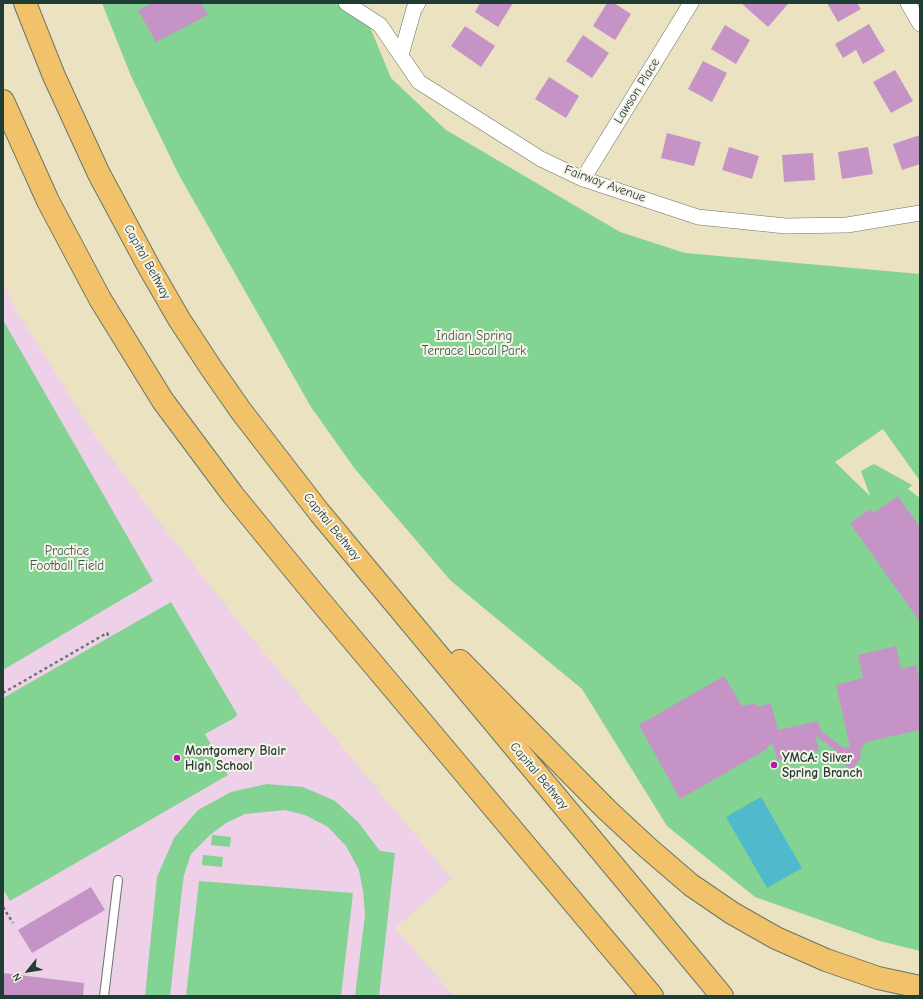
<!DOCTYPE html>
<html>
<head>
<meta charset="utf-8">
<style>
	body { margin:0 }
	#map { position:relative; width:923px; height:999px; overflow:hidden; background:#eae2c1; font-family:"Comic Neue",sans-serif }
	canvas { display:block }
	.frame { position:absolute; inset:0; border:4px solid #1f3d34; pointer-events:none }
	.north { position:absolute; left:8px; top:951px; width:40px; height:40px; -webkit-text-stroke:3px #f7f3e8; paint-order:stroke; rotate:240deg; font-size:11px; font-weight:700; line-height:16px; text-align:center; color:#1f3d34 }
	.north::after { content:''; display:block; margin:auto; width:14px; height:18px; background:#1f3d34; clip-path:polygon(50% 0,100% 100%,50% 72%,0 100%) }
</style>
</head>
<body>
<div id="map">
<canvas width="923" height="999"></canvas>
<div class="frame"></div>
<div class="north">N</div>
</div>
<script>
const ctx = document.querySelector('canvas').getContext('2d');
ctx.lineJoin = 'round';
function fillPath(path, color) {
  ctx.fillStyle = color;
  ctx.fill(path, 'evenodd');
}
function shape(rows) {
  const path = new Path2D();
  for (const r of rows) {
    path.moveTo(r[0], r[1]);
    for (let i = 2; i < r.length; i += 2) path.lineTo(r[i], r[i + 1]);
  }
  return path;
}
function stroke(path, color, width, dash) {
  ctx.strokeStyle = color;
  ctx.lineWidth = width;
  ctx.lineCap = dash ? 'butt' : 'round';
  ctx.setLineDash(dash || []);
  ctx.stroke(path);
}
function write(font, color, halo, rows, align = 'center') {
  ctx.font = font + ' "Comic Neue",sans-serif';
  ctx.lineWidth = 4;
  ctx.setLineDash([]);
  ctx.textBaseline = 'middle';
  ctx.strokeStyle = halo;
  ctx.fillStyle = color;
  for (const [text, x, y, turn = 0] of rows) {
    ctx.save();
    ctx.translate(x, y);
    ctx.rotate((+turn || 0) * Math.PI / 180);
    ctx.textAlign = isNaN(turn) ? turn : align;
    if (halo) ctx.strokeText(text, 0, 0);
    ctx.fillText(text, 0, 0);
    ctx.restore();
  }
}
const built = shape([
	[3,284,16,310,93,433,153,514,250,636,452,879,395,928,454,996,3,996]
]);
const green = shape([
	[102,3,360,3,391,78,446,130,620,232,685,253,920,274,920,481,883,429,835,462,870,496,861,471,874,464,912,485,908,489,920,498,920,951,880,941,755,897,667,826,582,689,451,581,355,469,311,407,179,175,131,76],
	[3,320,153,581,3,670],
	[171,602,237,714,236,717,205,734,228,775,10,901,3,889,3,698],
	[267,784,303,787,335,801,358,822,380,851,395,853,379,996,355,996,365,915,363,891,359,870,346,846,328,827,305,815,285,810,245,814,226,823,210,835,191,854,184,875,182,889,170,996,145,996,157,877,174,838,198,810,231,792],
	[212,835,231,837,230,847,211,845],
	[203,855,223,857,222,867,202,865],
	[199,881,353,893,341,996,186,996]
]);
const water = shape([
	[761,797,802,868,767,888,726,817]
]);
const building = shape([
	[152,3,201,3,208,15,156,42,138,10],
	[480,3,513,3,498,27,475,12],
	[607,3,614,3,631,14,615,40,593,26],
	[741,3,787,3,788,4,768,27],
	[827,3,857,3,861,9,838,22],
	[869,24,885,51,863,64,856,50,843,58,835,44],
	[725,25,750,40,736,64,711,49],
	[465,26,495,46,481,67,451,46],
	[583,35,609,53,592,78,566,61],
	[703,61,727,73,712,102,688,89],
	[895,70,913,101,891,113,873,82],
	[549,77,579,96,566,118,535,99],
	[667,133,701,142,694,166,661,158],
	[920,135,920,164,902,170,893,144],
	[729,147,759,156,752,179,722,170],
	[868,147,873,174,842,179,838,152],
	[813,153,815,180,784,182,782,155],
	[898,496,920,527,920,622,850,523,870,509,873,513],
	[896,646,901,669,916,665,920,681,920,730,866,742,860,751,861,757,852,770,840,761,838,758,840,754,815,735,819,750,777,760,773,744,767,747,767,749,680,799,639,725,724,676,742,706,756,703,757,707,771,703,778,730,818,721,821,731,844,748,850,747,836,685,863,678,858,655],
	[91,887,105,910,32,953,18,930],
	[3,973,84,983,83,996,3,996]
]);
const path = shape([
	[3,693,107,633,109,637],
	[3,907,13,923]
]);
const lane = shape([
	[104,996,118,880]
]);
const street = shape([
	[346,3,380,25,419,82,541,159,583,179,698,217,786,226,847,225,920,213],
	[908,3,920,24],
	[401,55,414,9,418,3],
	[583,179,691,3]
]);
const highway = shape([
	[25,3,54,76,99,174,149,267,179,319,211,368,241,411,319,512,722,996],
	[3,101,48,201,100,299,163,401,233,495,315,595,652,996],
	[460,661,607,810,648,848,691,885,732,913,776,938,826,960,878,978,920,987]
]);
const markers = [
	[177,758,4,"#b5179e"],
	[774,765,4,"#b5179e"]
];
const streetNames = [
	["Lawson Place",637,91,-58],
	["Fairway Avenue",605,184,20],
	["Capital Beltway",147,262,61],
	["Capital Beltway",332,527,51],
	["Capital Beltway",539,776,50]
];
const parkNames = [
	["Indian Spring",474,336],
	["Terrace Local Park",474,351],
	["Practice",67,551],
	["Football Field",67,566]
];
const poiNames = [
	["Montgomery Blair",185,751],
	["High School",185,766],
	["YMCA: Silver",782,758],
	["Spring Branch",782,773]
];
fillPath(built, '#eed0e8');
fillPath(green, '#83d393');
fillPath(water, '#4fbacb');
fillPath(building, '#c693c7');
stroke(lane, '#667765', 10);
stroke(street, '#667765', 16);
stroke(highway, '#667765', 24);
stroke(path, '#667765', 2.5, [3, 3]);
stroke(lane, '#fff', 8);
stroke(street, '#fff', 15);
stroke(highway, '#f2c26a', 22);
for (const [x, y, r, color] of markers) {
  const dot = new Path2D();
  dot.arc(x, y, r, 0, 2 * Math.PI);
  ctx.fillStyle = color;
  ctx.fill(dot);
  stroke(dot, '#f7f3e8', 1.5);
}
write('13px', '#1f3d34', '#f7f3e8', streetNames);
write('13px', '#335b47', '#f7f3e8', parkNames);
write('bold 13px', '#1f3d34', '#f7f3e8', poiNames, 'left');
</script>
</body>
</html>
